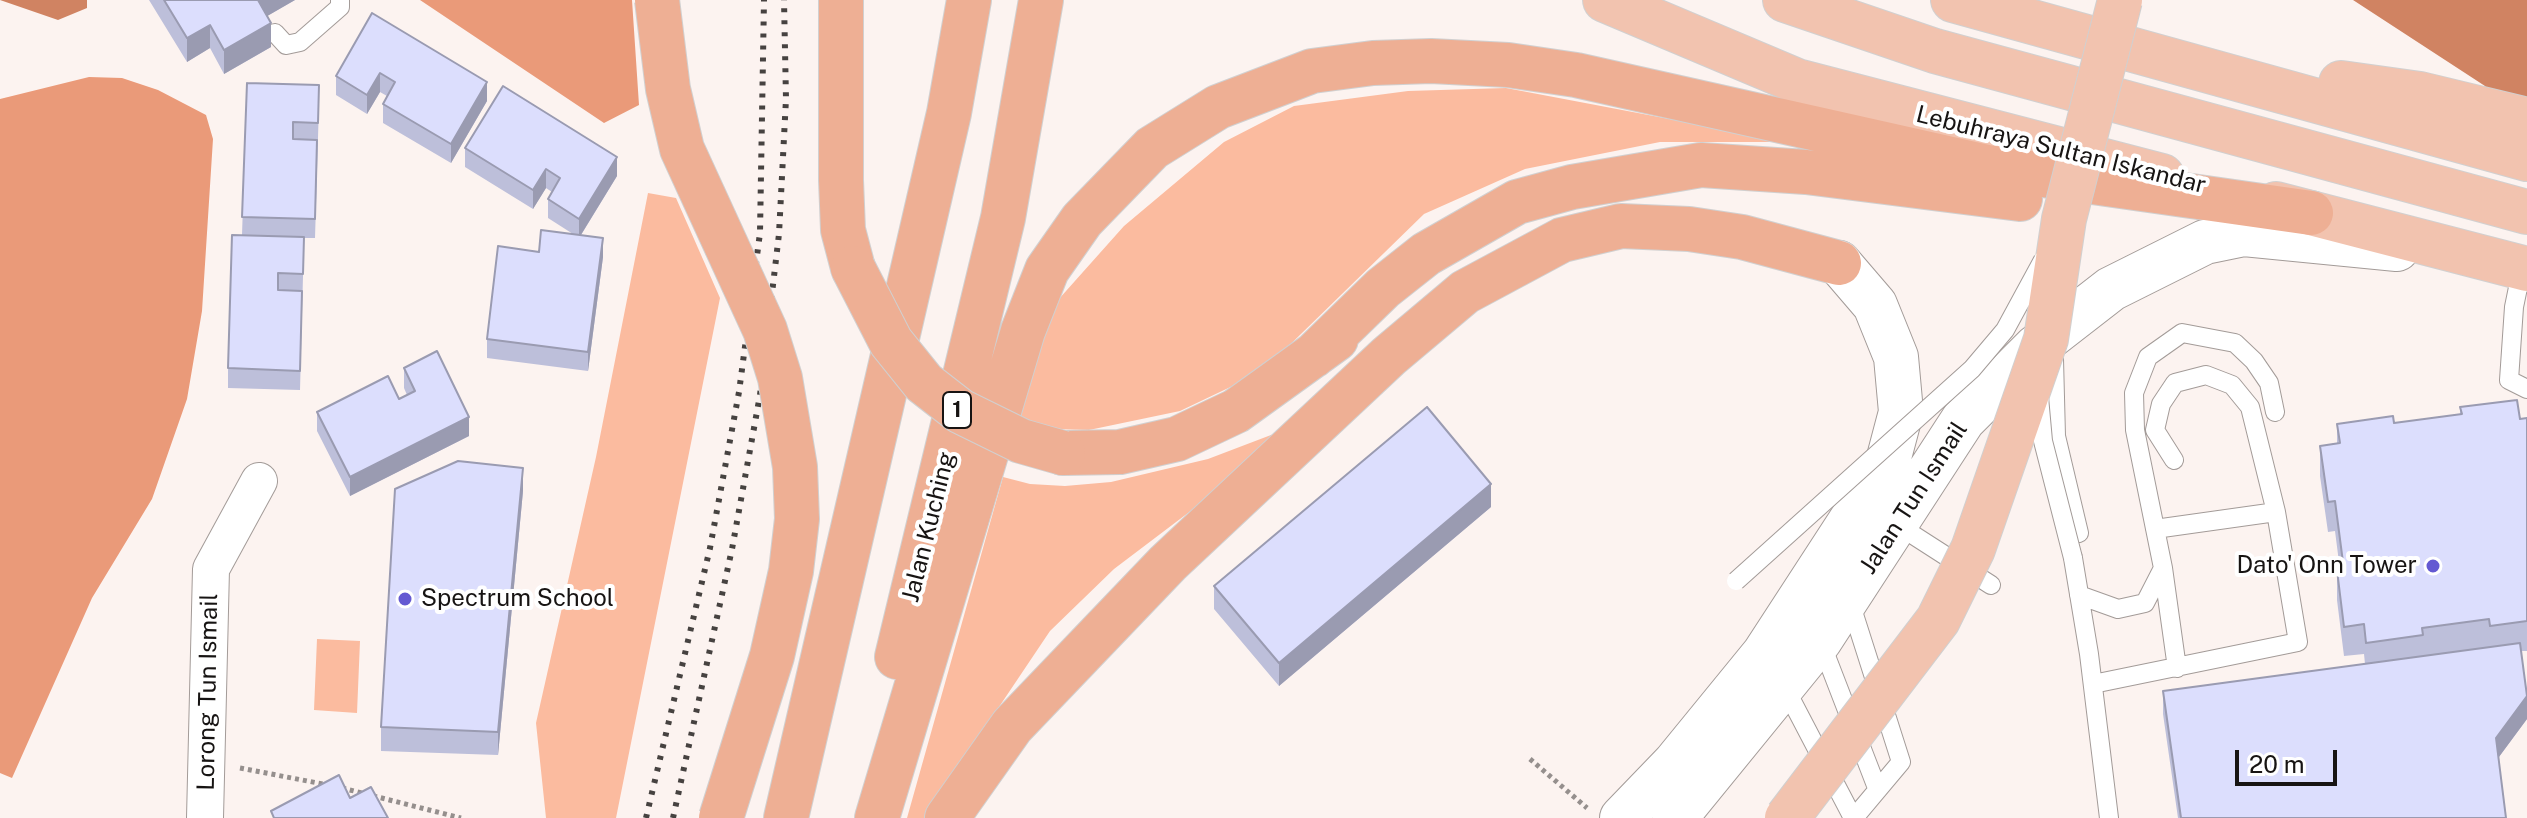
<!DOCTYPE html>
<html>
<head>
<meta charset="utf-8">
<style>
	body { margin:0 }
	#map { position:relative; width:2527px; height:818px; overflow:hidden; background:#fcf3f0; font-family:"Public Sans",sans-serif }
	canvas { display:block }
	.scale { position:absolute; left:2235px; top:750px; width:102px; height:36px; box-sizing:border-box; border:4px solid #171413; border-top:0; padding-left:10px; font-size:24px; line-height:28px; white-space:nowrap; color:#171413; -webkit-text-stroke:6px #fff; paint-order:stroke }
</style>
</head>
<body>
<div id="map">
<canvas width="2527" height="818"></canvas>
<div class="scale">20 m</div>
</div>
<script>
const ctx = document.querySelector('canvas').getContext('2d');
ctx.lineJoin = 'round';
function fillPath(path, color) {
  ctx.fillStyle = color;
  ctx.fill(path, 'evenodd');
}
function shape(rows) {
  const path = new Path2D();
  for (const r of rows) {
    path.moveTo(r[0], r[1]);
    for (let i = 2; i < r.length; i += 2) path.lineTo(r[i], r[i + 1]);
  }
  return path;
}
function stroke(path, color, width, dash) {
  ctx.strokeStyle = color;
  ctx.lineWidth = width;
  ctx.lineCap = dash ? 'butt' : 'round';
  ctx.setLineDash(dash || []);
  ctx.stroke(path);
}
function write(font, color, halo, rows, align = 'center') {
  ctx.font = font + ' "Public Sans",sans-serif';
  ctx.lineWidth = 8;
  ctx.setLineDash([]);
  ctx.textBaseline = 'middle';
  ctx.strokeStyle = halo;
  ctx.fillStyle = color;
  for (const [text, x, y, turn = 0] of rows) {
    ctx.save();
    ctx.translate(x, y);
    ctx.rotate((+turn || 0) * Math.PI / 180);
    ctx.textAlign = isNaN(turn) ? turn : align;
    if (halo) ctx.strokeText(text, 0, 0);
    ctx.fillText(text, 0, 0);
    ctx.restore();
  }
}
const green = shape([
	[1506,88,1791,142,1660,142,1525,169,1424,214,1262,372,1180,411,1089,430,1018,428,1027,349,1058,300,1124,226,1224,142,1294,106,1408,91],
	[648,193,676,198,720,298,616,818,546,818,536,723,596,457],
	[1292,427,1221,488,1114,569,1050,631,962,762,929,818,907,818,1003,477,1030,484,1065,486,1111,482,1208,459],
	[317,639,360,641,357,713,314,710]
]);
const forest = shape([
	[420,0,632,0,639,105,604,123],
	[89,77,122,78,158,90,206,115,213,139,202,311,187,399,152,499,92,598,12,778,0,773,0,99]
]);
const water = shape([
	[0,0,87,0,87,8,58,20],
	[2353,0,2527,0,2527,161,2485,86]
]);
const path = shape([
	[1530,759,1587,808],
	[240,768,328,785],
	[342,788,461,818]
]);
const service = shape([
	[275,33,286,45,300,42,340,7,340,0],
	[2522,268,2514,307,2509,380,2527,389],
	[2054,359,2056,436,2079,533],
	[2174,460,2155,430,2161,404,2175,383,2206,375,2232,385,2250,407,2276,512],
	[1893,522,1991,585],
	[2073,558,2089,654,2109,818],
	[2079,595,2118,609,2145,603,2163,568],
	[1850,602,1901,762,1854,818],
	[1821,643,1877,788],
	[2177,668,2163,568,2135,430,2134,393,2148,357,2182,333,2235,343,2254,361,2269,383,2275,412],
	[2093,684,2298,642,2276,512,2155,529],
	[1784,686,1853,818]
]);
const minor = shape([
	[205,818,211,569,259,481]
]);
const tertiary = shape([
	[1622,818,1675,763,1764,654,1887,465,1901,412,1896,357,1875,305,1839,263],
	[1675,818,1820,640,1963,420,2035,348,2111,289,2205,242,2244,234,2397,249]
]);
const primary = shape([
	[1605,0,1797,81,2162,176],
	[1785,0,1935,51,2527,212],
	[1953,0,2527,159],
	[2341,83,2420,94,2527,120],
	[2276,204,2527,269]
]);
const trunk = shape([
	[841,0,841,180,843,230,853,268],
	[1313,356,1383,288,1426,254,1517,202,1572,187,1701,165,1806,172,2020,199],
	[1063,453,1120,452,1177,439,1236,411,1336,339],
	[897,657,1003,218,1041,0],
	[786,818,949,113,969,0],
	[877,818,1023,331,1047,270,1082,220,1152,148,1218,107,1312,71,1373,63,1431,61,1508,65,1576,75,1987,167,2311,213],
	[947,818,1012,726,1168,563,1389,356,1465,292,1562,240,1621,226,1689,229,1742,237,1839,263]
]);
const rail = shape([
	[646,818,710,548,739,392,760,233,764,0],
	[673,818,732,549,760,395,779,234,786,99,784,0]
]);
const serviceBridge = shape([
	[2039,397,2043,441,2073,558],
	[1736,581,1972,369,2005,330,2043,260]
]);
const primaryBridge = shape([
	[1787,818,1938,620,1973,549,2046,339,2064,219,2120,0]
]);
const trunkBridge = shape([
	[657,0,668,89,682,149,765,330,780,378,795,467,797,519,791,571,772,656,721,818],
	[853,268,891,342,924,383,960,411,1021,441,1063,453]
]);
const wall = shape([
	[149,0,295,0,267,16,271,47,224,74,210,48,187,62],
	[372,13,487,101,451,163,383,123,383,104,387,96,380,92,367,114,336,95,336,76],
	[247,83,319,104,315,238,304,238,300,390,228,388,228,368,242,235],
	[465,148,617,176,581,235,603,257,588,371,487,358,487,339,539,252,573,234,548,218,548,199,552,192,546,188,533,209,465,167],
	[404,368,469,436,350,496,317,431,317,412,399,399,407,395,404,388],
	[2460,407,2520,419,2527,418,2527,651,2521,651,2527,692,2527,719,2498,758,2506,818,2178,818,2163,714,2163,691,2365,664,2364,654,2344,656,2337,600,2337,570,2340,570,2335,531,2328,532,2320,476,2320,446,2337,443,2337,424,2394,423,2460,414],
	[523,491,498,755,381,751,381,727],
	[1491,507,1279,686,1214,609,1214,586]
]);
const shadedWall = shape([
	[257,0,295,0,257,22],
	[271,23,271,47,224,74,224,50],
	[210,25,210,48,187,62,187,38],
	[380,73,380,92,367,114,367,95],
	[487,82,487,101,451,163,451,144],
	[617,157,617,176,579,238,579,219],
	[546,169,546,188,533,209,533,190],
	[603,238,603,257,588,371,588,352],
	[469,417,469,436,350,496,350,477],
	[523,468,523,491,498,755,498,732],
	[1491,484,1491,507,1279,686,1279,663],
	[2527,696,2527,719,2496,761,2496,738]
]);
const building = shape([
	[164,0,258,0,271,23,224,50,210,25,187,38,164,0],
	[372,13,487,82,451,144,383,104,395,82,380,73,367,95,336,76,372,13],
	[247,83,319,85,318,123,293,122,293,139,317,140,315,219,242,217,247,83],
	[503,86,617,157,579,219,548,199,560,178,546,169,533,190,465,148,503,86],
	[541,230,603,238,588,352,487,339,498,246,539,252,541,230],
	[232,235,304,237,303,274,278,273,278,290,302,291,300,371,228,368,232,235],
	[437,351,469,417,350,477,317,412,388,376,399,399,415,391,404,368,437,351],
	[2517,400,2520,419,2527,418,2527,621,2490,626,2489,619,2422,628,2423,635,2366,643,2364,624,2344,627,2337,570,2344,570,2335,501,2328,502,2320,446,2340,443,2337,424,2393,416,2394,423,2462,414,2460,407,2517,400],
	[1427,407,1491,484,1279,663,1214,586,1427,407],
	[458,461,523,468,498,732,381,727,395,489,458,461],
	[2520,643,2527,696,2496,738,2506,818,2181,818,2163,691,2520,643],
	[339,775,350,798,371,787,388,818,274,818,271,811,339,775]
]);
const markers = [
	[2433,566,8,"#6459d2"],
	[405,599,8,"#6459d2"]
];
const shields = [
	[957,410,28]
];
const shieldNames = [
	["1",957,410]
];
const streetNames = [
	["Lebuhraya Sultan Iskandar",2061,150,14],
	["Jalan Tun Ismail",1914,498,-57],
	["Jalan Kuching",929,527,-76],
	["Lorong Tun Ismail",208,692,-89]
];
const poiNames = [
	["Dato' Onn Tower",2417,566],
	["Spectrum School",421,599,"left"]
];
fillPath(green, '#fbbb9f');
fillPath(forest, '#ea9a79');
fillPath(water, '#d08362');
stroke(service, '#a39b98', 20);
stroke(minor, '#a39b98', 38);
stroke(tertiary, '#a39b98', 46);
stroke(primary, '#d1d0d0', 46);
stroke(trunk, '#d1d0d0', 46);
stroke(path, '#958f8d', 5, [4, 4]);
stroke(service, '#fff', 18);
stroke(minor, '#fff', 36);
stroke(tertiary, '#fff', 44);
stroke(primary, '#f2c3af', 44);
stroke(trunk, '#eeaf94', 44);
stroke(rail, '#464240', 6, [4, 8]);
stroke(serviceBridge, '#a39b98', 20, []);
stroke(primaryBridge, '#d1d0d0', 46, []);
stroke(trunkBridge, '#d1d0d0', 46, []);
stroke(serviceBridge, '#fff', 18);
stroke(primaryBridge, '#f2c3af', 44);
stroke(trunkBridge, '#eeaf94', 44);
fillPath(wall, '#bdbfda');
fillPath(shadedWall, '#9a9bb1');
fillPath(building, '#dcdefd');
stroke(building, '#9a9bb1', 2);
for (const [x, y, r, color] of markers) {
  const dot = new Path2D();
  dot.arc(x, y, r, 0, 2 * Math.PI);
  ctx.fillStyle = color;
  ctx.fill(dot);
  stroke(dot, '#fff', 3);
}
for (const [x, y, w] of shields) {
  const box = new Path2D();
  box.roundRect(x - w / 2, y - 18, w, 36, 6);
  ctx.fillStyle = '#fff';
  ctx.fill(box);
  stroke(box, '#171413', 2);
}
write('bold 22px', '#171413', null, shieldNames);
write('24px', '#171413', '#fff', streetNames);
write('24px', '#171413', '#fff', poiNames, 'right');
</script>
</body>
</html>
